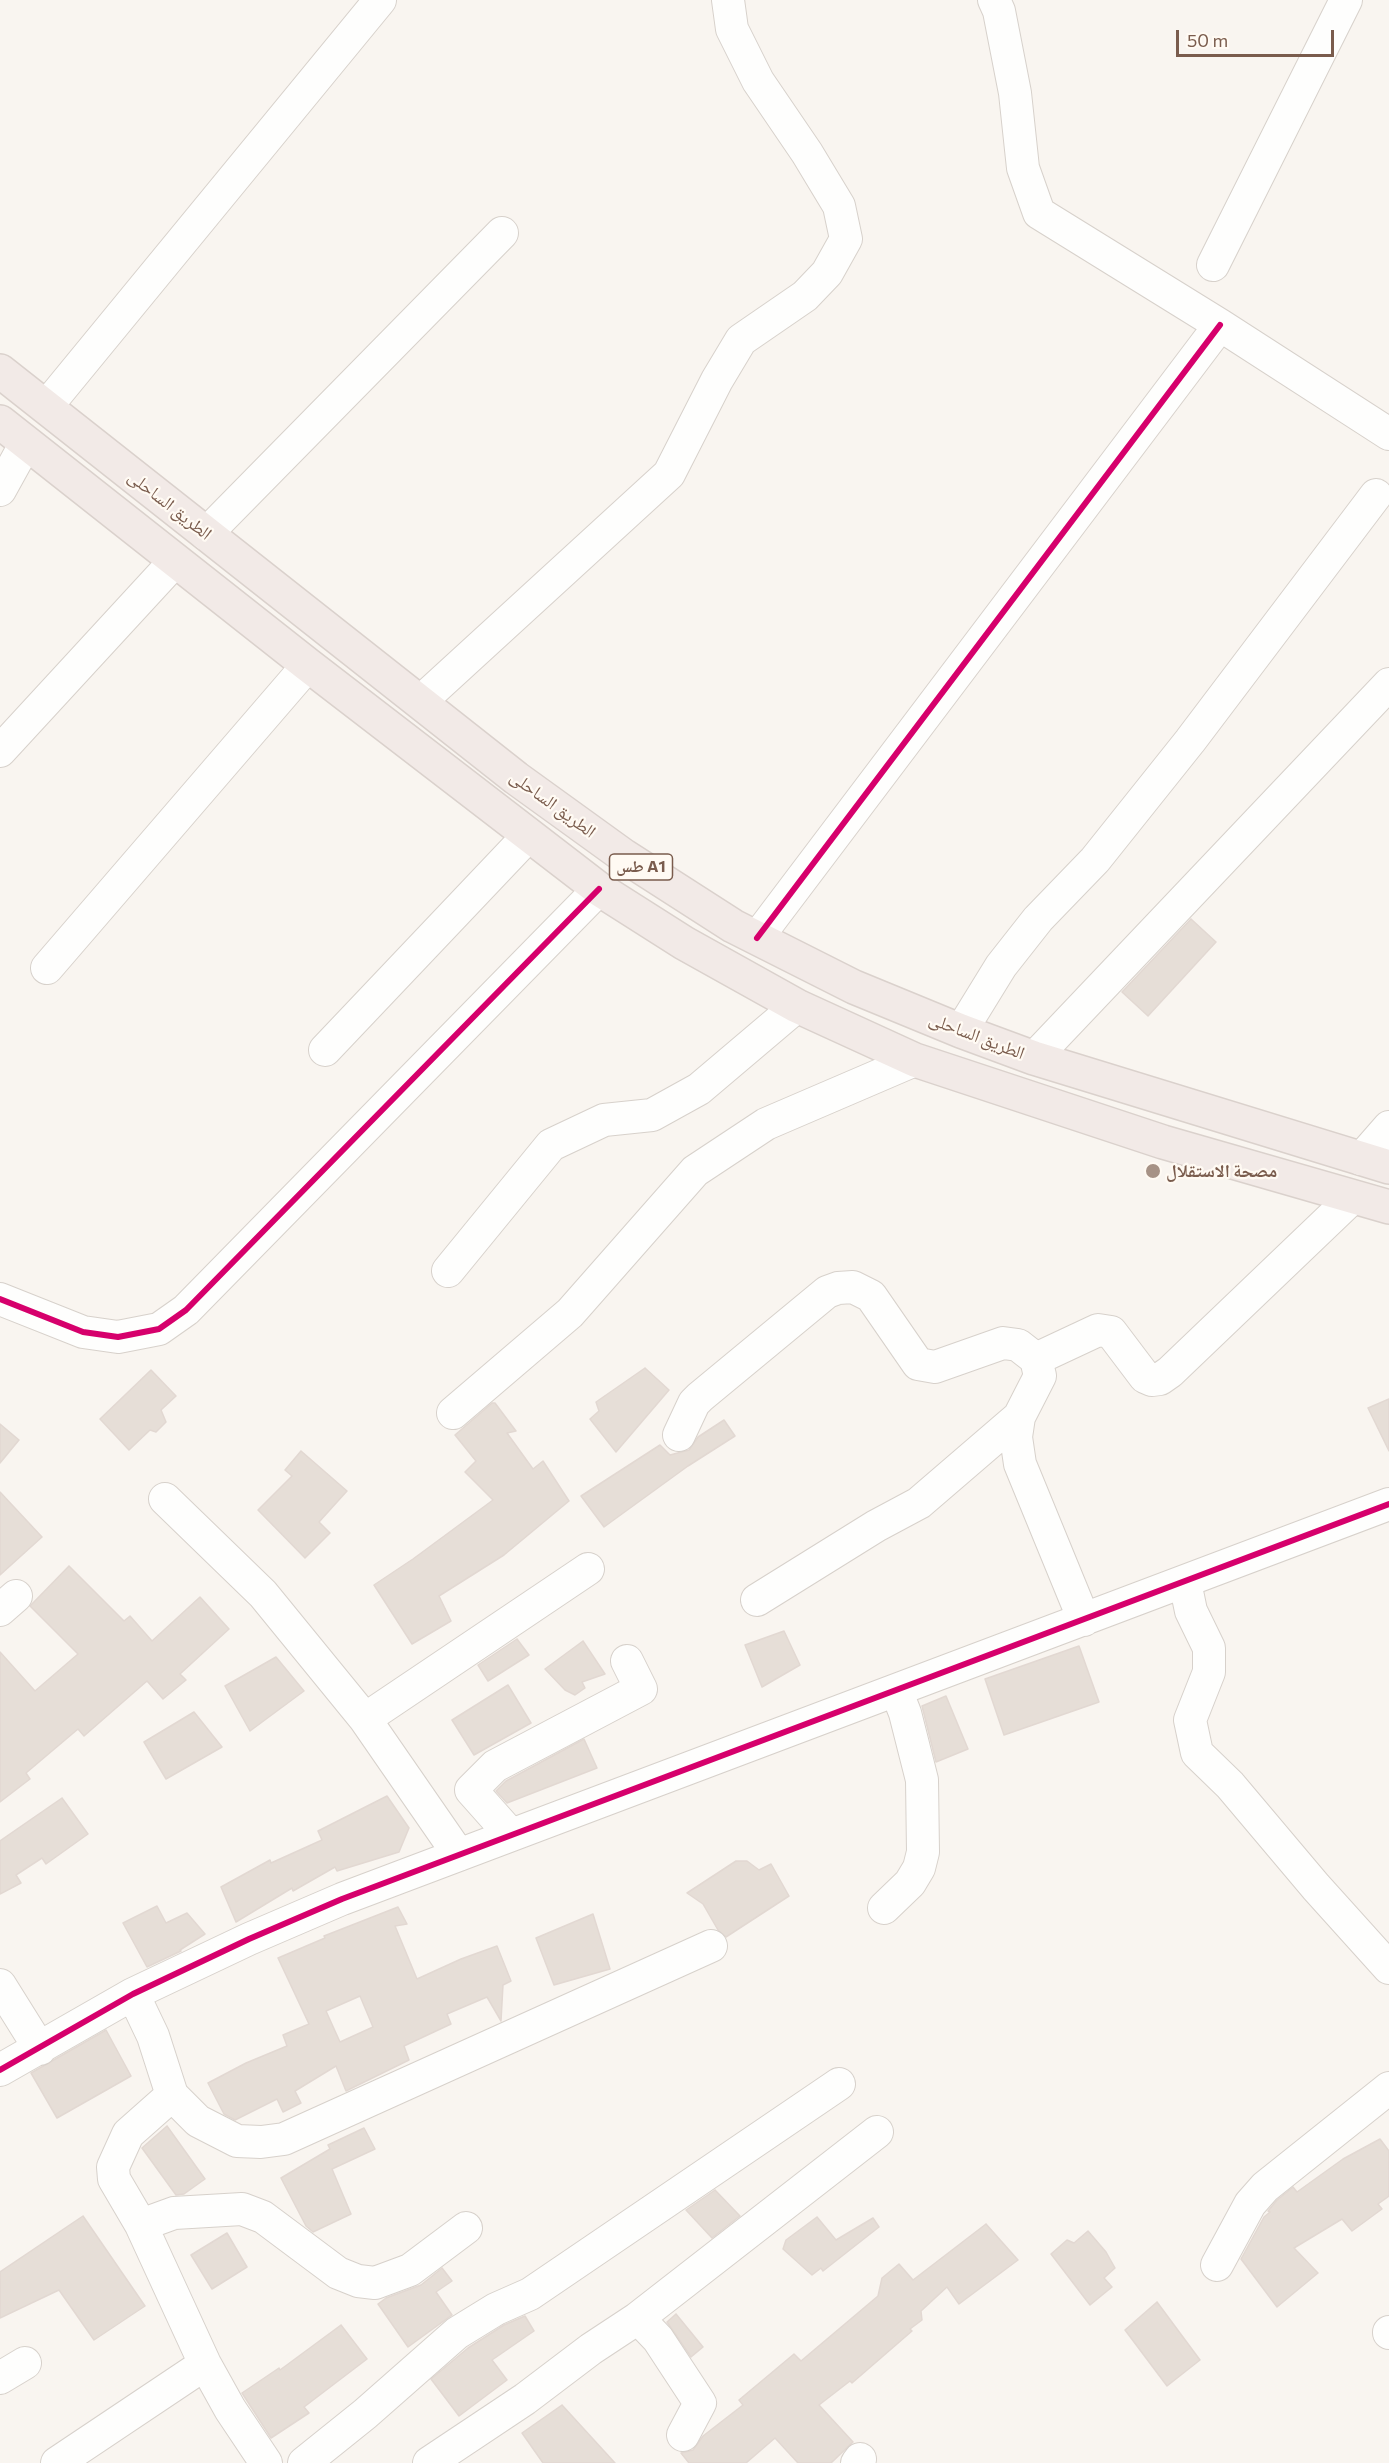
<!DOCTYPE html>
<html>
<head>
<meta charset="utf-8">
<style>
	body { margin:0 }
	#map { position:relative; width:1389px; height:2463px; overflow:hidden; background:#f9f5f0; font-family:Commissioner,sans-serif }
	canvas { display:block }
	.scale { position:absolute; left:1176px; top:30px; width:158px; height:27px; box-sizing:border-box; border:3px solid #7a5c4d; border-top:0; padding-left:8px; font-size:18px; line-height:21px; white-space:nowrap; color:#7a5c4d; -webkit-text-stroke:4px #fffaf3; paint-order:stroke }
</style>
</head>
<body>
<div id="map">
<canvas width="1389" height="2463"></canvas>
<div class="scale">50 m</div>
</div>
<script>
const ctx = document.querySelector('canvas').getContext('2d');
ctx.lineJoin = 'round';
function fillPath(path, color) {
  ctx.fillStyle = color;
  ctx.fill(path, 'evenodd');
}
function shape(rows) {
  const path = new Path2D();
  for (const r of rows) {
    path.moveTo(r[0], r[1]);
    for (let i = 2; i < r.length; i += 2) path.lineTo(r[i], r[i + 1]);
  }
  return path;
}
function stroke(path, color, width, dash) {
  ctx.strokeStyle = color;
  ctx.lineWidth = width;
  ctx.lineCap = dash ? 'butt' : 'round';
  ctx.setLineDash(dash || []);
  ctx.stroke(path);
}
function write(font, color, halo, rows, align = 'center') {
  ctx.font = font + ' Commissioner,"Noto Naskh Arabic",sans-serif';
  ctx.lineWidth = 4.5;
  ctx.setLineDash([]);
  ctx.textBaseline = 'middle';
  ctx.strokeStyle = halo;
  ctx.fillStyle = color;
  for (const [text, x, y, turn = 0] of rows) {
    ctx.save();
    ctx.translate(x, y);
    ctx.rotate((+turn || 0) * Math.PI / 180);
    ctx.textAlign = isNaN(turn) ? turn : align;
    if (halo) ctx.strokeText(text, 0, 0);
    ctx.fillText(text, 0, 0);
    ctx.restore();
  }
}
const building = shape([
	[1191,919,1216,942,1148,1016,1122,992,1191,919],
	[645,1368,669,1390,616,1452,590,1419,599,1411,596,1402,645,1368],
	[151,1370,176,1396,161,1410,166,1422,156,1432,150,1430,129,1450,100,1419,151,1370],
	[1389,1399,1389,1451,1368,1408,1389,1399],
	[492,1403,495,1403,516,1431,507,1433,533,1469,543,1461,569,1501,504,1555,439,1596,451,1621,412,1644,374,1585,413,1559,493,1500,465,1472,476,1461,455,1435,492,1403],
	[724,1420,735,1436,688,1466,604,1527,581,1496,660,1445,670,1455,689,1450,698,1437,724,1420],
	[0,1424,19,1440,0,1463,0,1424],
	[301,1451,347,1491,319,1522,330,1533,305,1558,258,1510,292,1476,285,1470,301,1451],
	[0,1492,42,1537,0,1575,0,1492],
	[69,1566,124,1621,130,1616,152,1641,200,1597,229,1629,180,1674,186,1680,163,1699,147,1681,84,1736,78,1729,26,1773,30,1779,0,1802,0,1652,35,1691,78,1654,30,1606,69,1566],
	[784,1631,800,1665,762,1687,745,1645,784,1631],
	[517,1639,529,1655,488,1681,478,1665,517,1639],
	[583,1641,605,1674,582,1682,585,1688,575,1695,565,1690,545,1669,583,1641],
	[1079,1646,1099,1702,1004,1735,985,1679,1079,1646],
	[276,1657,304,1691,250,1731,225,1686,276,1657],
	[508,1685,531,1723,474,1755,452,1720,508,1685],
	[946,1696,968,1749,936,1762,922,1706,946,1696],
	[194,1712,222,1747,166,1779,144,1742,194,1712],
	[584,1739,597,1768,507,1803,496,1791,506,1781,584,1739],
	[387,1796,409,1828,399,1852,337,1871,335,1867,293,1891,292,1888,236,1922,221,1887,270,1860,271,1863,322,1840,318,1831,387,1796],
	[62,1798,88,1834,46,1864,42,1858,16,1875,21,1883,0,1894,0,1841,62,1798],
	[736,1861,747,1861,759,1870,771,1864,789,1896,726,1937,718,1930,703,1904,687,1893,736,1861],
	[157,1906,166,1923,187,1913,205,1934,180,1950,181,1951,147,1967,123,1923,157,1906],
	[398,1907,407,1924,395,1926,417,1979,461,1959,497,1946,511,1981,503,1985,501,2021,487,1997,447,2014,451,2024,404,2046,409,2060,346,2091,336,2066,295,2091,301,2103,283,2112,277,2099,235,2120,224,2114,208,2083,246,2063,287,2046,283,2035,309,2024,278,1958,325,1938,324,1936,398,1907],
	[360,1996,373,2027,340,2042,326,2011,360,1996],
	[593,1914,610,1969,554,1985,536,1938,593,1914],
	[106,2030,131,2076,57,2118,31,2073,106,2030],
	[167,2126,205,2179,184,2194,176,2195,142,2148,167,2126],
	[364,2128,375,2149,332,2169,351,2214,313,2232,306,2226,281,2178,330,2149,328,2145,364,2128],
	[1380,2139,1389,2151,1389,2196,1378,2204,1382,2209,1352,2231,1342,2219,1294,2248,1318,2273,1277,2307,1241,2259,1264,2217,1270,2212,1268,2211,1277,2200,1293,2187,1297,2192,1343,2159,1380,2139],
	[715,2190,740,2216,712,2238,686,2210,715,2190],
	[83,2216,145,2306,94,2340,59,2290,0,2318,0,2272,83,2216],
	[817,2217,836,2240,873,2218,879,2227,823,2271,821,2268,812,2275,783,2249,786,2240,817,2217],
	[986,2224,1018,2260,959,2304,947,2287,921,2311,922,2320,910,2329,912,2331,852,2383,850,2381,819,2405,853,2442,831,2463,798,2463,775,2438,746,2463,689,2463,681,2453,693,2450,703,2436,743,2405,739,2400,794,2354,801,2361,878,2296,882,2278,899,2264,913,2280,986,2224],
	[1088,2231,1106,2252,1115,2268,1104,2278,1112,2287,1090,2305,1051,2254,1067,2240,1074,2243,1088,2231],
	[227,2233,247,2267,212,2289,191,2255,227,2233],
	[442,2268,452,2281,436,2292,452,2315,408,2347,378,2304,386,2298,421,2285,442,2268],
	[1157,2302,1200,2360,1167,2386,1125,2330,1157,2302],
	[676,2314,703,2347,691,2357,667,2322,676,2314],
	[525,2316,534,2331,492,2360,507,2380,459,2416,431,2379,468,2348,504,2325,525,2316],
	[341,2325,367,2359,304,2407,309,2413,271,2438,242,2393,279,2368,280,2370,341,2325],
	[562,2405,615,2463,543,2463,522,2433,562,2405]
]);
const minor = shape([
	[994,0,999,11,1015,93,1023,168,1039,213,1220,325,1389,434],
	[1213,265,1346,0],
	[46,407,380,0],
	[0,490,26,443],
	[206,534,502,233],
	[420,702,669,474,717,380,741,340,805,296,827,273,846,239,839,206,807,153,758,81,732,29,728,0],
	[0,751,175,561],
	[757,938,1220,325],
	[47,968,308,665],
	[961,1031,1001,966,1038,919,1095,860,1190,741,1376,495],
	[325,1050,529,835],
	[1034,1058,1389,684],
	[1361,1159,1389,1127],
	[448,1271,551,1145,604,1120,652,1115,699,1089,797,1006],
	[0,1299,83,1332,118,1337,159,1329,186,1310,599,889],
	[1036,1359,1098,1330,1111,1332,1145,1377,1152,1380,1160,1379,1170,1372,1353,1197],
	[453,1413,570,1313,695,1171,766,1124,915,1060],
	[679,1435,694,1403,700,1397,827,1292,838,1288,853,1287,871,1296,918,1364,935,1367,1003,1343,1018,1345,1036,1359,1040,1376,1019,1417,1016,1437,1020,1464,1084,1620],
	[165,1499,263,1594,365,1719,459,1855],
	[1185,1582,1191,1611,1209,1648,1209,1672,1190,1720,1197,1753,1230,1785,1316,1887,1389,1968],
	[757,1600,876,1526,919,1503,1019,1417],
	[0,1610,16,1596],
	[365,1719,588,1569],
	[511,1835,471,1790,495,1766,641,1689,627,1661],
	[884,1908,910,1883,919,1868,923,1852,922,1780,905,1713,896,1690],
	[0,1985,40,2049],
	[133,1994,153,2036,172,2095,128,2134,113,2167,114,2179,141,2225,205,2364,230,2409,266,2463],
	[0,2070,133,1994,249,1939,342,1899,1389,1504],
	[172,2095,198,2121,237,2141,261,2142,284,2139,711,1946],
	[141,2225,174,2213,242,2209,263,2217,338,2273,358,2281,375,2283,410,2270,466,2228],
	[1217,2265,1250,2204,1265,2187,1389,2088],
	[638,2318,877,2132],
	[1389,2333,1389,2332],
	[0,2378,25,2363],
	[57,2463,205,2364],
	[304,2463,365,2414,457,2333,496,2309,530,2294,839,2084],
	[429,2463,525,2399,591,2349,638,2318,658,2339,700,2403,683,2435],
	[857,2463,860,2459]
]);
const highway = shape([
	[0,371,516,778,624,856,733,926,854,987,961,1031,1034,1058,1389,1167],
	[0,422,308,665,599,889,684,943,797,1006,915,1060,1163,1142,1389,1207]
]);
const cycleway = shape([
	[757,938,1220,325],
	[0,1299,83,1332,118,1337,159,1329,186,1310,599,889],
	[0,2070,133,1994,249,1939,342,1899,1389,1504]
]);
const markers = [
	[1153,1171,8,"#a69286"]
];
const shields = [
	[641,867,63]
];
const shieldNames = [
	["طس A1",641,867]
];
const streetNames = [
	["الطريق الساحلى",170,505,38],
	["الطريق الساحلى",553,804,36],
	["الطريق الساحلى",977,1036,21]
];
const poiNames = [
	["مصحة الاستقلال",1166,1171]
];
fillPath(building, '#e6ded7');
stroke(building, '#e2d8d2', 1.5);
stroke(minor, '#d7d1cb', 34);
stroke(highway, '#dad1cc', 36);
stroke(minor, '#fefefd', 32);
stroke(highway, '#f2eae7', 33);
stroke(cycleway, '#d6006c', 6);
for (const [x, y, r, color] of markers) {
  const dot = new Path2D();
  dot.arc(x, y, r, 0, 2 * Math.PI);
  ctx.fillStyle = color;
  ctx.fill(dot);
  stroke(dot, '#fffaf3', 2);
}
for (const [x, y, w] of shields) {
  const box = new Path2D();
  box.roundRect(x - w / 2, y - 13, w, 26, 4.5);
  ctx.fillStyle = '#fffaf3';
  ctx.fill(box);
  stroke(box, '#7a5c4d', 1.5);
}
write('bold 16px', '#7a5c4d', null, shieldNames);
write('18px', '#7a5c4d', '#fffaf3', streetNames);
write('bold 18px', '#7a5c4d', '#fffaf3', poiNames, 'left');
</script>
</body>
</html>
